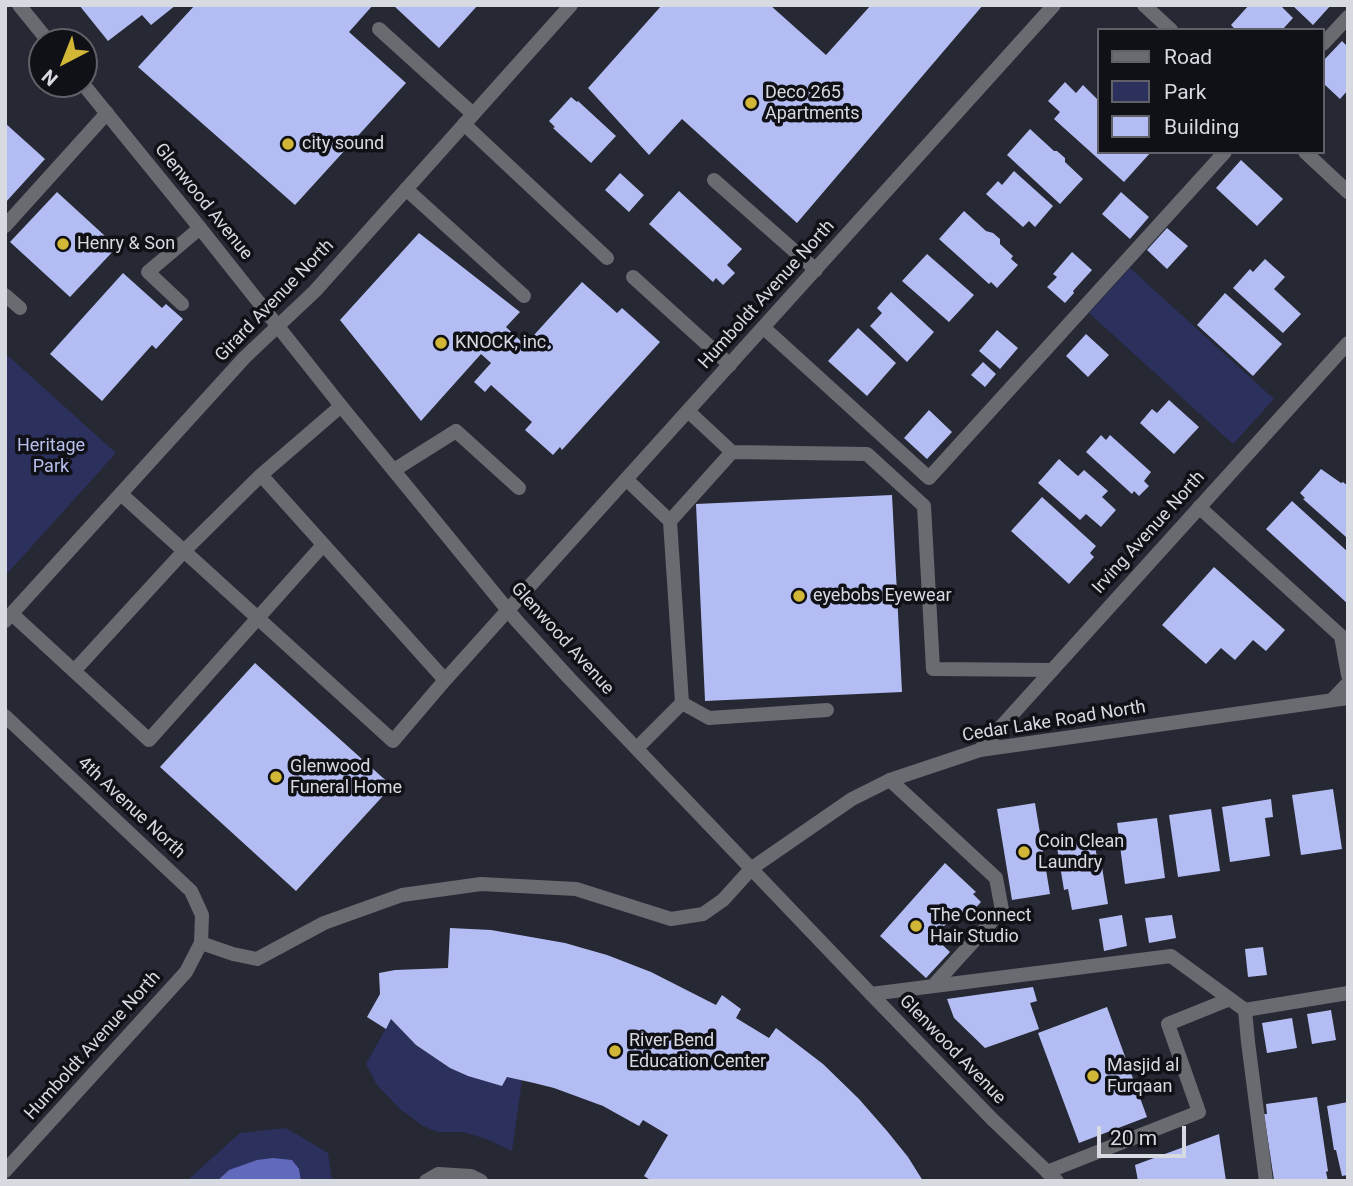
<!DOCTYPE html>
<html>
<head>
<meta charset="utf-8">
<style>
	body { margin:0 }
	#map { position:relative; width:1353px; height:1186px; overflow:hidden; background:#262834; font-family:Roboto,sans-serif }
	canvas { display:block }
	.frame { position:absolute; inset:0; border:7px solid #d8dae2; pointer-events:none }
	.legend { position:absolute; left:1097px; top:28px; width:228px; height:126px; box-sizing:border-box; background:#101116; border:2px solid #606168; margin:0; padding:9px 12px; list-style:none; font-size:21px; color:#d8dae2 }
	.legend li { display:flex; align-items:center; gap:14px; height:35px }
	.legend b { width:35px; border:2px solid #606168 }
	.north { position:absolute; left:28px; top:28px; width:70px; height:70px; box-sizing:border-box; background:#101116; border:2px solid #606168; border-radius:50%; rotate:222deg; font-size:19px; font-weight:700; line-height:28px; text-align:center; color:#d8dae2 }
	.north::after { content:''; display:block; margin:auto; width:24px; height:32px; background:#d2b736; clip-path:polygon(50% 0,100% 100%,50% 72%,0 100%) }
	.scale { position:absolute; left:1097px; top:1126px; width:89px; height:32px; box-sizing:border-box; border:4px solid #d8dae2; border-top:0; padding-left:9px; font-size:21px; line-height:24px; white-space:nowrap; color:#d8dae2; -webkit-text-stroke:5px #101116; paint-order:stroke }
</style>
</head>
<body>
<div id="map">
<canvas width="1353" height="1186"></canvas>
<div class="frame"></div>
<ul class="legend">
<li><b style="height:9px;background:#6a6b71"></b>Road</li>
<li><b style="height:19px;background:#2b305d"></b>Park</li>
<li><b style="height:19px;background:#b4bdf3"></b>Building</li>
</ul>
<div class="north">N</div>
<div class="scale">20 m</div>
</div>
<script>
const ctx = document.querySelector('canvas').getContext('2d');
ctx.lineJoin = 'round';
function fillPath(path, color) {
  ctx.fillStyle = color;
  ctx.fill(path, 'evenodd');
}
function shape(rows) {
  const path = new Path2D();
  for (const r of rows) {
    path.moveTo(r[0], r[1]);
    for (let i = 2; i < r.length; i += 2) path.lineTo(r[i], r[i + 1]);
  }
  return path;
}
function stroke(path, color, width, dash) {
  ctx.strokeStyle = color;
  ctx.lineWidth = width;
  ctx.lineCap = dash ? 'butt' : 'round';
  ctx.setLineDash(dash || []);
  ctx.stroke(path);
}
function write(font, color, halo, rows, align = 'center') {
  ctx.font = font + ' Roboto,sans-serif';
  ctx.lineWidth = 7;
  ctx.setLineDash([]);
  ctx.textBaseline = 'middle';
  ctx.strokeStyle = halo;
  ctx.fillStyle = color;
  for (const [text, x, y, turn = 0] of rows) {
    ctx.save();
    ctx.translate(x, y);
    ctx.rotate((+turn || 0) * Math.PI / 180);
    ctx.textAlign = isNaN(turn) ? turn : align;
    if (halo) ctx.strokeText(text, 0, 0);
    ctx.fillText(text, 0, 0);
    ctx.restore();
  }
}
const green = shape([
	[1130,268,1274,399,1233,444,1089,313],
	[5,353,116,453,5,576],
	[391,1019,416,1045,450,1068,522,1080,512,1151,486,1139,463,1132,438,1132,423,1126,400,1109,377,1085,366,1064],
	[286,1128,328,1153,332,1181,301,1181,299,1169,229,1170,217,1181,189,1181,191,1177,240,1133]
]);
const water = shape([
	[273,1158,292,1160,299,1169,301,1181,217,1181,229,1170,257,1160]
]);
const building = shape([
	[79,5,176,5,151,25,142,15,108,41],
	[195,5,373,5,349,32,406,83,295,205,138,67],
	[393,5,478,5,439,48],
	[662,5,770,5,826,55,871,5,983,5,797,223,682,119,649,155,588,88],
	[1249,5,1280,5,1293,18,1282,30,1236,30,1231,25],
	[1292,5,1331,5,1313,25],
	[1342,41,1348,47,1348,90,1340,99,1323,83,1323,61],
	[1065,82,1076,93,1083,85,1099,101,1099,152,1151,152,1124,182,1054,119,1060,112,1048,101],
	[571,97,577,102,578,101,616,136,591,163,553,128,555,127,549,121],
	[5,123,45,159,5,203],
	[1030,129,1054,151,1057,151,1065,158,1065,162,1083,179,1060,204,1007,155],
	[1241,160,1283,199,1257,226,1216,188],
	[1014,171,1053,206,1035,227,1029,221,1023,227,986,194,998,181,1002,185],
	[620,173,644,195,629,212,605,190],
	[679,191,742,249,727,265,735,273,723,285,716,278,713,282,649,224],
	[57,192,117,247,70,297,10,242],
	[1121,192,1149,217,1130,239,1102,214],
	[964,211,986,231,993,233,1000,239,1000,244,1013,256,1011,259,1018,265,997,288,991,282,989,284,939,239],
	[1167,228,1188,246,1167,269,1147,250],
	[419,233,520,312,506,327,525,345,582,282,617,313,622,308,660,342,562,450,560,447,553,455,525,430,532,422,491,385,485,392,474,382,491,363,481,354,421,421,340,320],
	[1072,252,1092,270,1073,291,1074,293,1065,303,1047,287,1057,277,1053,274],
	[927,254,974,295,949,322,902,281],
	[1265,259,1285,277,1274,289,1301,314,1283,333,1233,288,1250,269,1253,272],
	[123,273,162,308,166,304,183,319,156,349,152,345,102,401,50,354],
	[891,292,934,332,907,362,870,326,882,313,877,308],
	[1225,293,1282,344,1253,376,1197,325],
	[858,328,896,363,867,396,828,361],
	[997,330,1018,348,1000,369,979,351],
	[1086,334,1109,355,1088,377,1066,356],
	[983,362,996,374,985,387,971,375],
	[1169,400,1199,427,1174,454,1140,423,1152,409,1157,413],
	[929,410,952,432,927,459,904,438],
	[1101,435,1106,440,1110,435,1151,472,1144,481,1149,486,1139,496,1134,491,1132,494,1086,452],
	[1059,459,1078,476,1084,470,1108,491,1102,497,1116,510,1101,527,1086,514,1080,520,1038,483],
	[1321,469,1341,483,1343,482,1348,486,1348,535,1346,537,1303,499,1305,498,1300,493],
	[892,495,902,692,705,701,696,504],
	[1042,497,1096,546,1090,553,1094,557,1069,584,1011,531],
	[1292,501,1348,552,1348,604,1266,529],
	[1214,567,1285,630,1266,651,1253,640,1235,660,1221,648,1206,664,1162,625],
	[255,663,392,786,296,891,160,767],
	[1333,789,1342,849,1301,855,1292,795],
	[1271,799,1273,817,1265,818,1270,856,1230,862,1222,807],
	[1035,803,1050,894,1012,900,997,809],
	[1211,809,1220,871,1178,877,1169,815],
	[1157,818,1165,878,1125,884,1117,823],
	[1075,836,1077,845,1094,842,1099,867,1102,867,1108,904,1072,910,1068,889,1064,890,1057,847,1062,846,1061,839],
	[945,863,976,892,973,894,981,902,967,917,959,910,934,937,950,952,926,978,880,936],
	[1122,915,1127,946,1104,951,1099,919],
	[1172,915,1176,938,1149,943,1145,918],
	[450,928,491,930,565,943,607,955,651,972,716,1005,722,995,741,1009,736,1018,769,1038,776,1028,823,1064,859,1099,887,1131,908,1157,923,1181,652,1181,644,1176,668,1135,643,1120,639,1126,603,1106,554,1088,534,1083,507,1077,502,1086,468,1076,450,1068,416,1045,391,1019,386,1029,367,1017,380,994,379,973,395,970,448,968],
	[1263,947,1267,975,1248,977,1245,949],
	[1033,987,1037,1001,1030,1003,1039,1029,985,1048,954,1018,947,999],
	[1107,1007,1147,1117,1079,1143,1038,1033],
	[1331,1010,1336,1040,1312,1044,1307,1014],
	[1292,1018,1297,1048,1267,1053,1262,1023],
	[1317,1097,1328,1171,1326,1172,1328,1181,1276,1181,1274,1180,1264,1114,1267,1114,1266,1104],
	[1348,1102,1348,1175,1342,1176,1336,1150,1334,1150,1327,1106],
	[1219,1134,1226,1181,1138,1181,1135,1165]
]);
const service = shape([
	[379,29,473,114],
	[1323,44,1348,17],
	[464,124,607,258],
	[714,180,816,270],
	[406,189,524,296],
	[5,226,107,113],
	[633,277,730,365],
	[5,295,20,308],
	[182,304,148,272,200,228],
	[764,328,929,478,1225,152],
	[341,406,261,475,445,680,508,610],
	[732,452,867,454,924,506,933,669,1052,670],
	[394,470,456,431,519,488],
	[261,475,184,551,393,741,445,680],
	[626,479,670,521,682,703,637,748],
	[1199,507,1341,636,1348,675],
	[670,521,732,452,688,411],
	[12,614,74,671,184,551,121,494],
	[74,671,149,740,323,545],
	[1332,700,1348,683],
	[682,703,709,718,827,710],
	[890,780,996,878,1002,910,933,986],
	[201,943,233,954,257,959,324,923,402,895,481,884,576,889,671,919,703,914,723,900,752,868],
	[871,994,1171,956,1245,1010,1348,993],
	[1245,1010,1248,1042,1266,1181],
	[1047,1172,1199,1112,1168,1024,1230,999],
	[426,1181,438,1174,471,1176,481,1181]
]);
const minor = shape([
	[1144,5,1171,30],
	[1305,152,1348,192],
	[508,610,1054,5],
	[5,621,245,357,315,291,571,5],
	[5,716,191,891,202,915,201,943,186,972,5,1171],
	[980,750,1348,343]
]);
const tertiary = shape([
	[19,5,49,42],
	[83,84,200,228,341,406,516,620,569,678,871,994,992,1119,1057,1181],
	[752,868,852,799,890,780,980,750,1348,698]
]);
const markers = [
	[751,103,7,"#d2b736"],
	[288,144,7,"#d2b736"],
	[63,244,7,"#d2b736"],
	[441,343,7,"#d2b736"],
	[799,596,7,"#d2b736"],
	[276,777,7,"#d2b736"],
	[1024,852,7,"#d2b736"],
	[916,926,7,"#d2b736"],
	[615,1051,7,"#d2b736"],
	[1093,1076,7,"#d2b736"]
];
const poiNames = [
	["Deco 265",765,93],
	["Apartments",765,114],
	["city sound",302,144],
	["Henry & Son",77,244],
	["KNOCK, inc.",455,343],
	["eyebobs Eyewear",813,596],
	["Glenwood",290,767],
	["Funeral Home",290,788],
	["Coin Clean",1038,842],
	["Laundry",1038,863],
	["The Connect",930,916],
	["Hair Studio",930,937],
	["River Bend",629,1041],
	["Education Center",629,1062],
	["Masjid al",1107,1066],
	["Furqaan",1107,1087]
];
const streetNames = [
	["Glenwood Avenue",203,202,51],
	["Humboldt Avenue North",767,295,-48],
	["Girard Avenue North",275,301,-46],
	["Irving Avenue North",1149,533,-48],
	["Glenwood Avenue",562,639,48],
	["Cedar Lake Road North",1054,722,-9],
	["4th Avenue North",131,808,43],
	["Humboldt Avenue North",93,1046,-48],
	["Glenwood Avenue",952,1050,46]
];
const parkNames = [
	["Heritage",51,446],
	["Park",51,467]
];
fillPath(green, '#2b305d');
fillPath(water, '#6169bd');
fillPath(building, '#b4bdf3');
stroke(service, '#6a6b71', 14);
stroke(minor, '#6a6b71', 14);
stroke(tertiary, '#6a6b71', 14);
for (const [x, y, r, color] of markers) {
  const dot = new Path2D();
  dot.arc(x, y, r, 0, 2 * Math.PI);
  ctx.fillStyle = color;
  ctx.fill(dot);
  stroke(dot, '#101116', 2.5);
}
write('18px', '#d8dae2', '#101116', poiNames, 'left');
write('18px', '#d8dae2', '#101116', streetNames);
write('18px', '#b7bfec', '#101116', parkNames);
</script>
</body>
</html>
